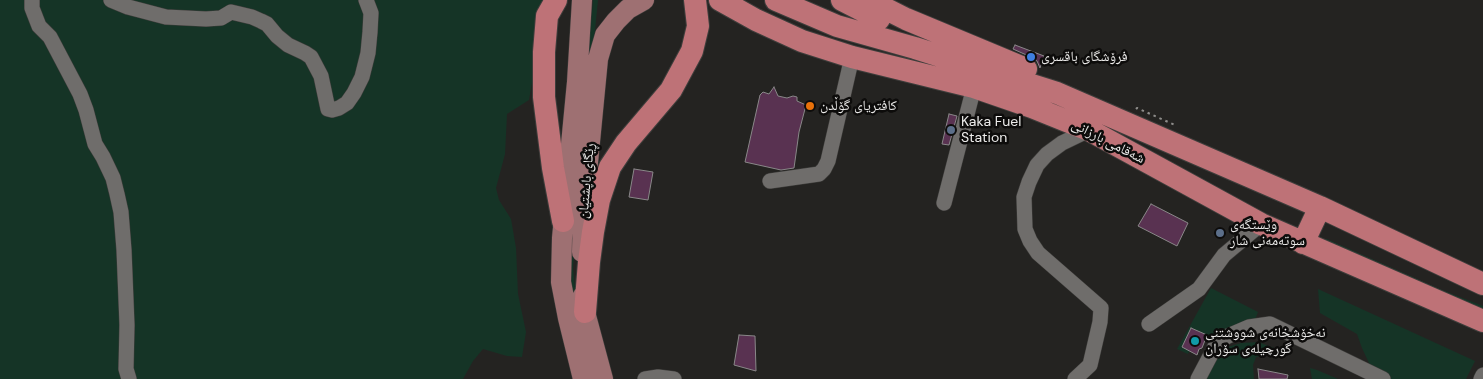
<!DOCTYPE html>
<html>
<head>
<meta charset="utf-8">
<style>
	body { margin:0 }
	canvas { display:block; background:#242321 }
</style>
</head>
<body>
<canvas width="1483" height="379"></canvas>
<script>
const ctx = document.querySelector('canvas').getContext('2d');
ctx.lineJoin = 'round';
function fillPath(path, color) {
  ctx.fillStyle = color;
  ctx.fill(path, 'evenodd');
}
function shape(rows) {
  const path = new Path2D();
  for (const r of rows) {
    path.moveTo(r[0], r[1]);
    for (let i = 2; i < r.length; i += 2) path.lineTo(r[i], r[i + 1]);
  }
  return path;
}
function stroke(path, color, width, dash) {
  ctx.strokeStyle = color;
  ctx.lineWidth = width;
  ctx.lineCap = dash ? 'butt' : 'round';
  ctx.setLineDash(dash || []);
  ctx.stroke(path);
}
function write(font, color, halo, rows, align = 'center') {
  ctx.font = font + ' "DM Sans","Noto Naskh Arabic",sans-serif';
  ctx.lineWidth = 5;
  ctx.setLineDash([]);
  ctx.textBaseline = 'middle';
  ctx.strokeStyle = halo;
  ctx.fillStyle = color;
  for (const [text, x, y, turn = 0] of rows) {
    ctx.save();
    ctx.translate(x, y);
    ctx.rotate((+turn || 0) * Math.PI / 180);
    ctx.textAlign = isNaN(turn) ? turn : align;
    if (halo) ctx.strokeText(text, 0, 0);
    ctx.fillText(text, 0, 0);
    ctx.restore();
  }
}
const green = shape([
	[0,0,546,0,529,100,507,114,505,154,496,188,499,200,511,219,516,248,518,294,526,332,522,357,507,356,483,349,473,361,463,379,0,379],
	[593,0,598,0,579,193,573,268,575,288,598,379,591,379,568,271],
	[1327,239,1442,290,1483,306,1483,314,1323,240],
	[1211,288,1258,312,1255,320,1219,332,1193,343,1188,354,1177,349],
	[1318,289,1475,361,1466,379,1381,379,1375,376,1362,348,1357,334,1320,313],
	[1258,342,1274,348,1280,356,1269,354,1256,357,1253,365,1254,379,1202,379,1215,351,1241,343],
	[1310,368,1317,370,1338,379,1312,379]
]);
const building = shape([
	[1015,45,1044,56,1040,68,1037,61,1031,57,1013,49,1015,45],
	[774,87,778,96,787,98,793,96,797,97,797,101,806,105,799,132,794,168,781,170,745,162,760,95,763,92,769,94,774,87],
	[949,114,957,116,949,145,942,144,949,114],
	[634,169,653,172,648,200,629,197,634,169],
	[1151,204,1188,223,1177,246,1138,226,1151,204],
	[1191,328,1207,335,1202,348,1199,349,1197,355,1182,347,1191,328],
	[739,335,755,336,756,371,734,365,739,335],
	[1258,369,1288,375,1287,379,1259,379,1258,369]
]);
const path = shape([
	[1136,109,1137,108,1177,126]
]);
const minor = shape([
	[32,0,32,8,39,26,50,37,80,94,86,110,95,144,103,157,113,178,117,194,121,212,124,250,127,325,126,369,129,379],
	[111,0,128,7,166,17,206,19,221,18,231,12,252,17,261,21,267,24,277,36,288,45,305,53,311,57,321,76,328,109,332,110,339,108,347,103,354,93,362,77,368,53,370,32,371,13,366,0],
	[770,181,819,174,824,169,828,161,852,57],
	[944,203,974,87],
	[1149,324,1199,289,1224,255,1261,224],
	[645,379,658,377,674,379],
	[1075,379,1090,365,1100,322,1101,308,1038,253,1030,241,1025,229,1024,197,1029,182,1037,165,1047,154,1062,143,1089,130],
	[1198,379,1217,343,1228,336,1249,327,1270,324,1383,379],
	[1481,379,1483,375]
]);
const major = shape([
	[582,0,577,82,562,238,561,282,568,318,583,379],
	[582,252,583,214,598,59,605,35,616,21,628,9,644,0],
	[583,296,585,312,603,379]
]);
const highway = shape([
	[556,0,547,16,544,52,544,97,553,168,563,221],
	[720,0,756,20,802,41,852,57,974,87,1032,107,1089,130,1261,224,1483,321],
	[776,0,837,26,915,48,1057,93,1320,207,1483,284],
	[842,0,879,19],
	[868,0,906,19,1026,69],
	[1303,243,1320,207],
	[585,312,589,262,593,232,599,200,610,167,626,143,671,90,692,51,698,26,695,0]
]);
const markers = [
	[1031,57,5,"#3f7fe0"],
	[810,106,5,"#e8710a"],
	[951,130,5,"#5c6f8a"],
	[1220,233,5,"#5c6f8a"],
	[1195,341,5,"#0f9aa8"]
];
const poiNames = [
	["فرۆشگای باقسری",1041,57],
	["کافتریای گۆڵدن",820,106],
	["Kaka Fuel",961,122],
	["Station",961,138],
	["وێستگەی",1230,225],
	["سوتەمەنی شار",1230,241],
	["نەخۆشخانەی شووشتنی",1205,333],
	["گورچیلەی سۆران",1205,349]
];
const streetNames = [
	["شەقامی بارزانی",1108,142,27],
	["ڕێگای باپشتیان",587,181,-85]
];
fillPath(green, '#153426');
fillPath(building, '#593251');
stroke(building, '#898788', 1);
stroke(minor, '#3e3d3b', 16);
stroke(major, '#3e3d3b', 21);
stroke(highway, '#3e3d3b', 24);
stroke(path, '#8e8d8b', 2, [2.5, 4]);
stroke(minor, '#6f6d6b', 15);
stroke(major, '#9e7072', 20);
stroke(highway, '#be7277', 22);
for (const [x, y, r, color] of markers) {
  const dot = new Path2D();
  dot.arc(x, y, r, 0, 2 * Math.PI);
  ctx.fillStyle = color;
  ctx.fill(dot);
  stroke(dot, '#0d0c0b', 2);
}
write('14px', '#ecebea', '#0d0c0b', poiNames, 'left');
write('14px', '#ecebea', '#0d0c0b', streetNames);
</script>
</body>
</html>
